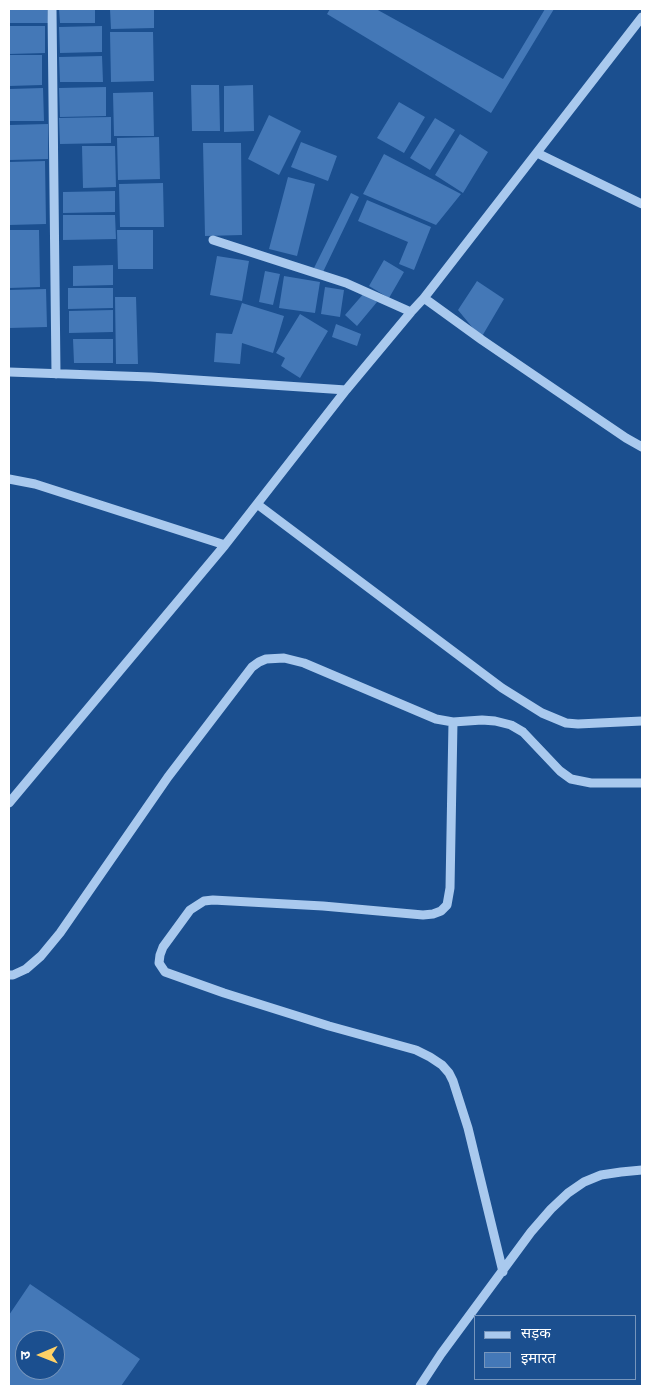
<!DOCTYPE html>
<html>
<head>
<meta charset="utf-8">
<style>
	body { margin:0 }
	#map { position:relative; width:651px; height:1395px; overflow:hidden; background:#1b4f8f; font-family:"Alegreya Sans","Noto Sans Devanagari",sans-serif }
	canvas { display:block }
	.frame { position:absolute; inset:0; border:10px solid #fff; pointer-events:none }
	.legend { position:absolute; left:474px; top:1315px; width:162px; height:65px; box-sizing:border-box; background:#1b4f8f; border:1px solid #7695bc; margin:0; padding:6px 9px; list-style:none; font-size:15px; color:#fff }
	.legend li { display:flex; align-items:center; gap:10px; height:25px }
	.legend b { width:25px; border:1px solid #7695bc }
	.north { position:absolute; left:15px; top:1330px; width:50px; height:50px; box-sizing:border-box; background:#1b4f8f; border:1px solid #7695bc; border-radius:50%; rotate:269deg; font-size:14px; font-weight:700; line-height:20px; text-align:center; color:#fff }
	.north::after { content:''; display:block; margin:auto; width:18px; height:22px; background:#ffd166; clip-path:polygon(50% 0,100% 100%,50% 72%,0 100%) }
</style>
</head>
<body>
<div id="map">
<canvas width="651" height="1395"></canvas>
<div class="frame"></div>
<ul class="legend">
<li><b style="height:6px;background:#a9c9ee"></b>सड़क</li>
<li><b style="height:14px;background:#4478b7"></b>इमारत</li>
</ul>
<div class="north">उ</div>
</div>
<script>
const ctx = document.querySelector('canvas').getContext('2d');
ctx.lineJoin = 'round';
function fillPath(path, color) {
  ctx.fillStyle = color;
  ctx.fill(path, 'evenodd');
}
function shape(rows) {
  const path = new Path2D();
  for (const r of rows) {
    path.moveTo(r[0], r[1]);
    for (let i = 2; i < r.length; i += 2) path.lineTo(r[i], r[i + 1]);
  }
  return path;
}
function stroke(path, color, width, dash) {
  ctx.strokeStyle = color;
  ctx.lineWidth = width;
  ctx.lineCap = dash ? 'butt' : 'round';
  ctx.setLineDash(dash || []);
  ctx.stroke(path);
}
const building = shape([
	[9,9,47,9,48,23,9,23],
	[59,9,95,9,95,23,60,23],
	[110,9,154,9,154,28,111,29],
	[330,9,376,9,503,79,545,9,554,9,491,113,327,14],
	[9,26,45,26,45,53,9,54],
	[102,26,102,52,60,53,59,27],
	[110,32,153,32,154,81,111,82],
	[9,55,42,55,42,85,9,86],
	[102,56,103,82,60,82,59,57],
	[191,85,219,85,220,131,192,131],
	[253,85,254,131,224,132,224,86],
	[106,87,106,116,60,117,59,88],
	[43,88,44,121,9,121,9,89],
	[153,92,154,136,114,136,113,93],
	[399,102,425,117,404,153,377,138],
	[269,115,301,131,279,175,248,159],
	[111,117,111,143,60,144,59,118],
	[435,118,455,130,430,170,410,158],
	[48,124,48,159,9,160,9,125],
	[460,134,488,152,463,193,435,175],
	[159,137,160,179,118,180,117,138],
	[301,142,337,156,328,181,291,167],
	[203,143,241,143,242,235,205,236],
	[82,146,115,146,116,187,83,188],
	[384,154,461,194,436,225,363,194],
	[45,161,46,224,9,225,9,162],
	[288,177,315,184,297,256,269,249],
	[163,183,164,227,120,227,119,184],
	[115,191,115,212,63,213,63,192],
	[351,193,359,197,323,272,314,268],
	[367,200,431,227,414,270,399,264,408,242,358,221],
	[63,215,115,215,116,239,63,240],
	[9,230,39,230,40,287,9,288],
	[117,230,153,230,153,269,118,269],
	[217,256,249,261,242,301,210,295],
	[384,260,404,272,389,298,369,286],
	[113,265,113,285,73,286,73,266],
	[265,271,280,274,273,305,259,302],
	[284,276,320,282,315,313,279,308],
	[477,281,504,299,481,338,458,310],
	[325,287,344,290,340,317,321,314],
	[68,288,113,288,113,308,68,309],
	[46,289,47,327,9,328,9,290],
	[365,292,377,302,357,326,345,315],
	[115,297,136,297,138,364,116,364],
	[242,303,284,316,273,353,242,343,240,364,214,362,216,333,232,334],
	[113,310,113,332,69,333,69,311],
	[300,314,328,331,300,378,281,366,285,358,276,353],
	[336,324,361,334,357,346,332,337],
	[73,339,113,339,113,363,74,363],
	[30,1284,140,1359,121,1386,9,1386,9,1315],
	[25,1340,55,1340,55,1370,25,1370]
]);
const minor = shape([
	[52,9,56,374],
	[537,153,642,204],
	[213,240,346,283,411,312],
	[424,298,482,340,626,438,642,447],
	[9,372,151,377,346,390],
	[9,479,35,484,225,545],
	[257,504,502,688,542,713,566,723,578,724,642,721],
	[453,722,450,888,447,905,441,911,433,914,423,915,323,906,213,900,204,901,190,910,163,947,160,955,159,963,165,972,224,993,329,1026,416,1050,430,1057,442,1065,449,1073,453,1081,468,1128,503,1272],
	[9,803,225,545,346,390,411,312,424,298,642,17],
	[9,975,13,975,26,969,41,956,60,933,168,777,252,667,259,662,266,659,284,658,304,663,436,719,453,722,482,720,495,721,511,725,523,732,560,771,571,779,591,783,642,783],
	[420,1386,441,1354,531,1232,551,1209,568,1193,584,1182,601,1175,621,1172,642,1170]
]);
fillPath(building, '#4478b7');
stroke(minor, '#a9c9ee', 9);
</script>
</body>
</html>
